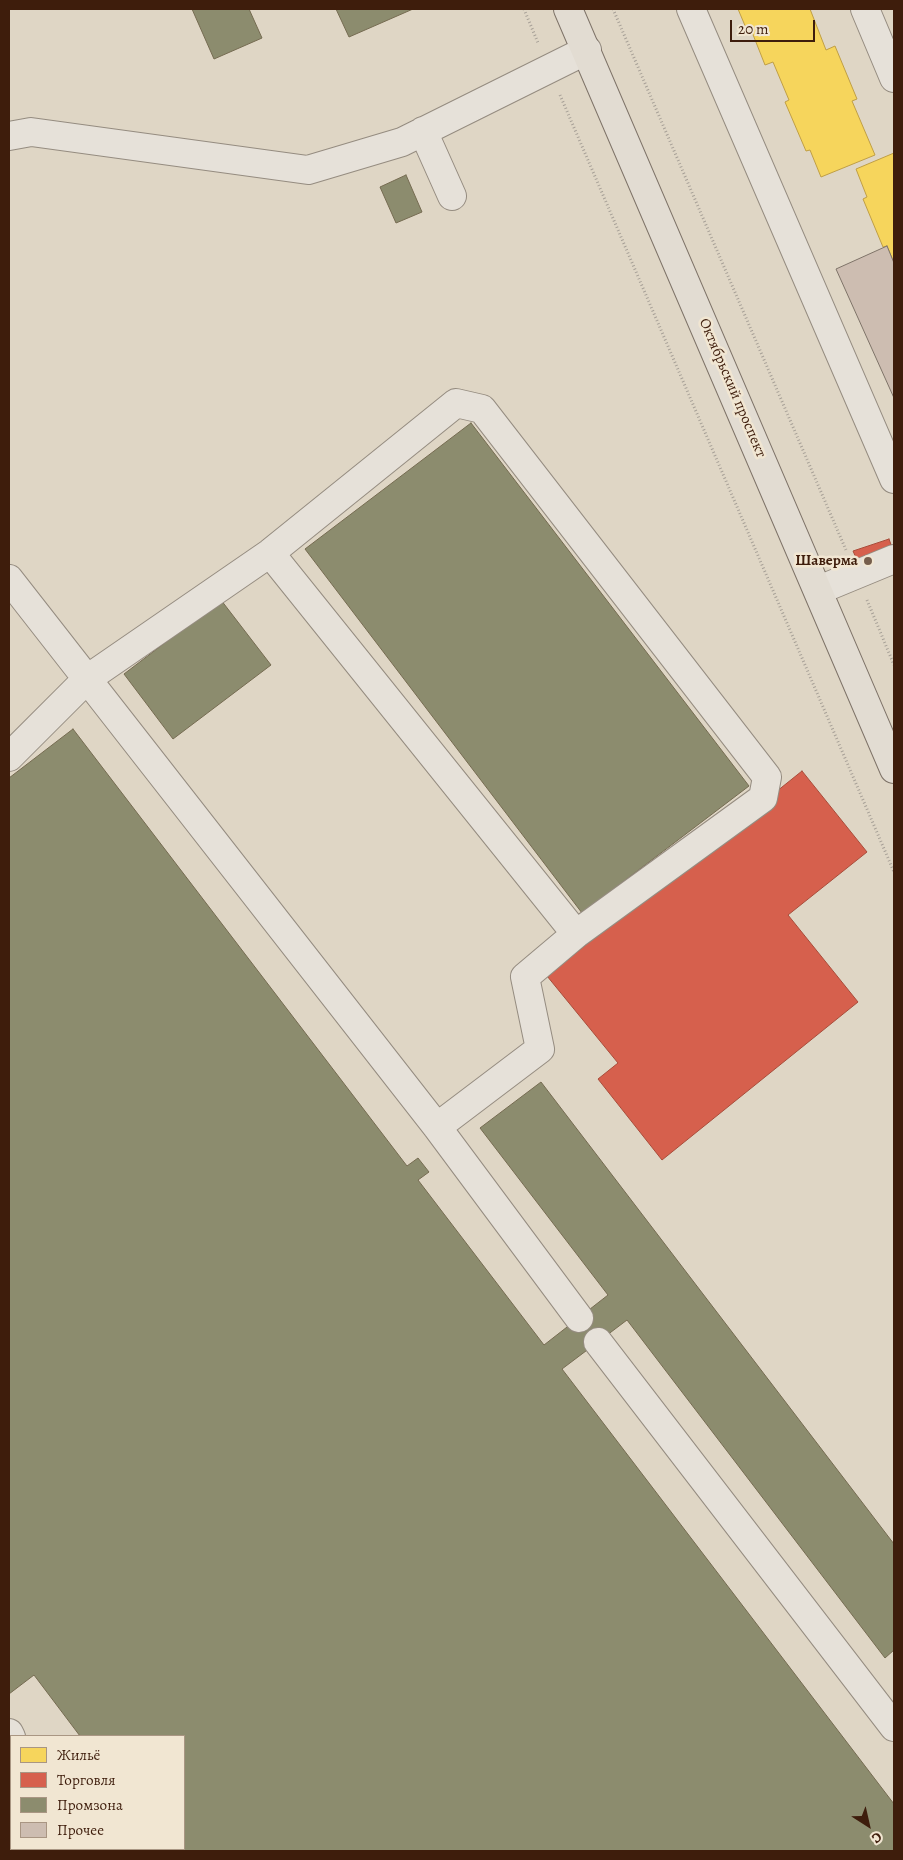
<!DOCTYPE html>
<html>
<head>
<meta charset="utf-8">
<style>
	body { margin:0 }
	#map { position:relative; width:903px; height:1860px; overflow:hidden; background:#dfd6c5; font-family:Alegreya,serif }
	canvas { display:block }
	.frame { position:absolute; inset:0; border:10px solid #3e1d0c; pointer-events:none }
	.legend { position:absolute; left:10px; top:1735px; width:175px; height:115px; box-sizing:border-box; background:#f1e6d2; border:1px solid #a99683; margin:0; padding:6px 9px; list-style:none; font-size:15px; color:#3e1d0c }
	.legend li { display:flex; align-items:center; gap:10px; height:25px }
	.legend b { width:25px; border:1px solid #a99683 }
	.north { position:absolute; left:843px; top:1800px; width:50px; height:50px; -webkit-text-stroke:4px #f1e6d2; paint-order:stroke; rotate:145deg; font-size:14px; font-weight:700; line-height:20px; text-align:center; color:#3e1d0c }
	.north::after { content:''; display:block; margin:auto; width:18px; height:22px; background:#3e1d0c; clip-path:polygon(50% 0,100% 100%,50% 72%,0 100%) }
	.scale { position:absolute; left:730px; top:20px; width:85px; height:22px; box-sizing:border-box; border:2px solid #3e1d0c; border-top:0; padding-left:6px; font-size:15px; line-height:18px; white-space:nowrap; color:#3e1d0c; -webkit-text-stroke:4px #f1e6d2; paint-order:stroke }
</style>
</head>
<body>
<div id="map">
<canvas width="903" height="1860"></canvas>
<div class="frame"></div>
<ul class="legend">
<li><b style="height:14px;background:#f6d55c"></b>Жильё</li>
<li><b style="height:14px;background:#d6604d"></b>Торговля</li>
<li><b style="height:14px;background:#8c8c6e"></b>Промзона</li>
<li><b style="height:14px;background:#cdbdb1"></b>Прочее</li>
</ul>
<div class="north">С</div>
<div class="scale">20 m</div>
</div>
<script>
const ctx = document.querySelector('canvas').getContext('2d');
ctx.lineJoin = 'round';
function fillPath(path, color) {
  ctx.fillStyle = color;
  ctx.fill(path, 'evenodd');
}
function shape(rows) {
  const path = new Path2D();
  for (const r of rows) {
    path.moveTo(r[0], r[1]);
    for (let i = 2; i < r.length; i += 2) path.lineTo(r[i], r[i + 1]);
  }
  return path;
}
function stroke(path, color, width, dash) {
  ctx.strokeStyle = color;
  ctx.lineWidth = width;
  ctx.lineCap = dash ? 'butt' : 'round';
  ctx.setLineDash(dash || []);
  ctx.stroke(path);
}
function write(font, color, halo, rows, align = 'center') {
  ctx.font = font + ' Alegreya,serif';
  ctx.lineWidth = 5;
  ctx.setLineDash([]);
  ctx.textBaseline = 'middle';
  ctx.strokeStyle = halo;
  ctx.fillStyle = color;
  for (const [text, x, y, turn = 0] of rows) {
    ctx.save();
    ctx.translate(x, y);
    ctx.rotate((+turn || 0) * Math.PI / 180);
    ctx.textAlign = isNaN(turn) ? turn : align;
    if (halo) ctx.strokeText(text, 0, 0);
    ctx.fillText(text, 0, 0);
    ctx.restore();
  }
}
const homes = shape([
	[738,9,810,9,826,50,835,46,857,99,852,101,875,155,821,177,810,150,806,151,785,102,789,100,773,62,765,65,750,27,746,28,738,9],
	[894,153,894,263,887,246,883,247,863,199,867,197,856,169,894,153]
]);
const shops = shape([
	[889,539,894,553,861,569,853,551,889,539],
	[802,771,867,852,788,915,858,1002,662,1160,598,1079,618,1063,547,976,802,771]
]);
const industry = shape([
	[192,9,249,9,262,38,214,59,192,9],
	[336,9,413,9,349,37,336,9],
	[406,175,422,212,396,223,380,187,406,175],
	[471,423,749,786,582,913,305,549,471,423],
	[221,600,271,665,173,739,124,674,221,600],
	[73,729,407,1166,418,1158,429,1172,418,1180,544,1345,608,1295,480,1128,541,1082,894,1544,894,1650,885,1658,627,1320,562,1369,894,1804,894,1851,168,1851,166,1849,184,1849,184,1736,80,1736,34,1675,9,1694,9,778,73,729]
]);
const building = shape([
	[887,246,894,263,894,398,836,269,887,246]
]);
const path = shape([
	[524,9,538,43],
	[613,9,846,550],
	[560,95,894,872],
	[867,600,894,665]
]);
const minor = shape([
	[691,9,894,479],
	[865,9,894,78],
	[423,131,452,196],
	[9,136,31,132,308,170,402,142,587,50],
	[270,553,576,934],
	[9,579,437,1127,579,1318],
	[819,590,894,559],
	[9,757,87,679,270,553,456,403,482,409,767,777,763,798,576,934,525,977,540,1049,437,1127],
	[598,1342,894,1727],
	[9,1733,11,1737],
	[104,1849,106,1851]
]);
const major = shape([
	[568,9,894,769]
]);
const markers = [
	[868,561,5,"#765e4d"]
];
const streetNames = [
	["Октябрьский проспект",732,388,67]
];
const poiNames = [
	["Шаверма",858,561]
];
fillPath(homes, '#f6d55c');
stroke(homes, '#bf9e44', 1);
fillPath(shops, '#d6604d');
stroke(shops, '#a84c3a', 1);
fillPath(industry, '#8c8c6e');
stroke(industry, '#756b51', 1);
fillPath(building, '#cdbdb1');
stroke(building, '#7e7368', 1);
stroke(minor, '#958c80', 30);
stroke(major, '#7e7368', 30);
stroke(path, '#a7a097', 3, [1, 2.5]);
stroke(minor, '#e6e1d9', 28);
stroke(major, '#e2dcd2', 28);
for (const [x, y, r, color] of markers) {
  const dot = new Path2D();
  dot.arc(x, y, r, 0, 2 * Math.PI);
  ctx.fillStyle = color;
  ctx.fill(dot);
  stroke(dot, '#f1e6d2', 2);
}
write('15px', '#3e1d0c', '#f1e6d2', streetNames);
write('bold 15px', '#3e1d0c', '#f1e6d2', poiNames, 'right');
</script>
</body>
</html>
